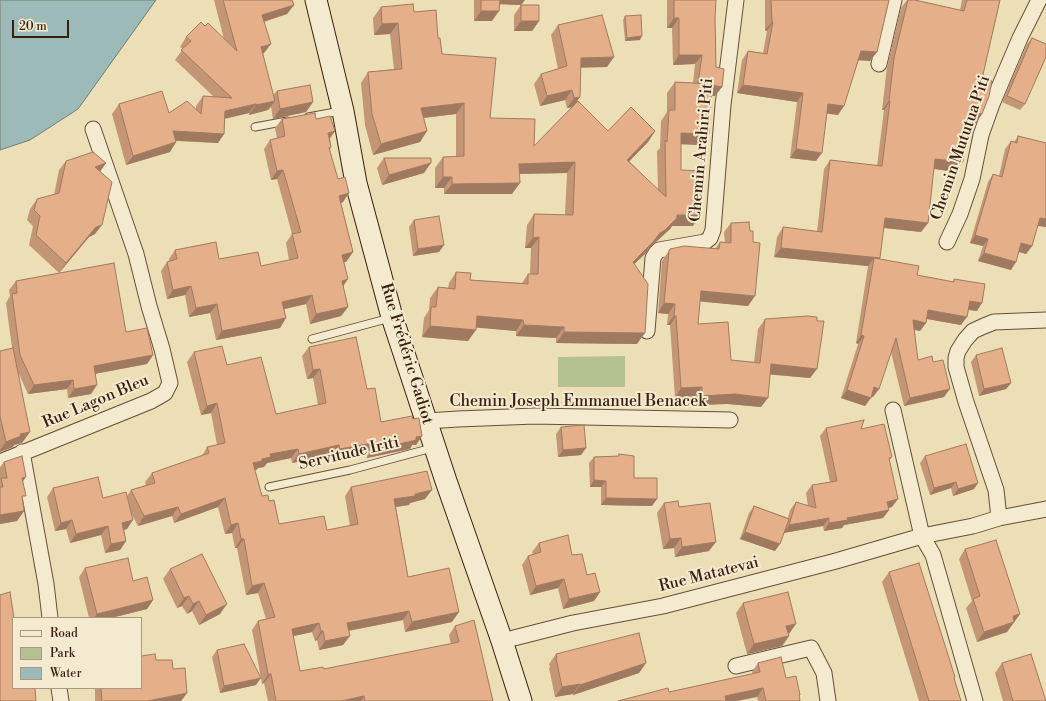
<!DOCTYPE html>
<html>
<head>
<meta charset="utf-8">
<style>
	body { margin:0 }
	#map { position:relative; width:1046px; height:701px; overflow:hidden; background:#eddfb5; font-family:"Libre Bodoni",serif }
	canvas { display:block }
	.legend { position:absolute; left:12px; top:617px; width:130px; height:72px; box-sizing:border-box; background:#f3eacf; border:1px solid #a99983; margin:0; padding:5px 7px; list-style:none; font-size:12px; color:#391f10 }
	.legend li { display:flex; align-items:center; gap:8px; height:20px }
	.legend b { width:20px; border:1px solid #a99983 }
	.scale { position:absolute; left:12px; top:20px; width:57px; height:18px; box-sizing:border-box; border:2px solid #391f10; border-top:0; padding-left:5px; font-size:12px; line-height:14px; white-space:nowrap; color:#391f10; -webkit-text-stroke:3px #f3eacf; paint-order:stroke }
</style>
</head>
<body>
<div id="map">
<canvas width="1046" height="701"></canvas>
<ul class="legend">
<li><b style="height:5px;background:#f3eacf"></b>Road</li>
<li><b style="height:11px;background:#b4c291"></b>Park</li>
<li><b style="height:11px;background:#9cbab7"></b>Water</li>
</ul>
<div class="scale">20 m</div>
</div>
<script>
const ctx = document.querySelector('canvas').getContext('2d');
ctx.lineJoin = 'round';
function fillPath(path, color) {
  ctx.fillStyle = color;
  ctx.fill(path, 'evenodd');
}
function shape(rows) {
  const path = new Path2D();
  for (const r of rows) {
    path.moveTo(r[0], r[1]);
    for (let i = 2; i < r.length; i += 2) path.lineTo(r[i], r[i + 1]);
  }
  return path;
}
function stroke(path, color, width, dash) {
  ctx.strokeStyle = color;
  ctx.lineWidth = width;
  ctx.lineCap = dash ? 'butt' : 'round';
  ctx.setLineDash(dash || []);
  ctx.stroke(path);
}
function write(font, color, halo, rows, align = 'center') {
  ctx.font = font + ' "Libre Bodoni",serif';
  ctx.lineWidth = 4;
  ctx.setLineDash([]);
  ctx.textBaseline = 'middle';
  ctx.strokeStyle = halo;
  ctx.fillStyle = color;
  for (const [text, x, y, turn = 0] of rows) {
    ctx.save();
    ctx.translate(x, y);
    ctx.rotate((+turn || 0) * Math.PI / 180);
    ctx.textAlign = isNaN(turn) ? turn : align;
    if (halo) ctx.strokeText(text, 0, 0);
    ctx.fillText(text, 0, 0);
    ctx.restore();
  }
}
const green = shape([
	[625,356,625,387,558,387,558,357]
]);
const water = shape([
	[0,0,156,0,78,109,30,140,0,150,0,0]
]);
const lane = shape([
	[308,117,341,111],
	[255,127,287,121],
	[312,339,390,318],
	[269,487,350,470,432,448]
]);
const street = shape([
	[879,64,894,0],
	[947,242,960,214,972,179,981,135,992,104,1020,38,1039,0],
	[647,331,653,258,656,253,659,250,705,242,710,238,713,230,723,105,736,0],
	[893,410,922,536,933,555,975,701],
	[427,421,458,419,535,416,730,420],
	[22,452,46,584,50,618],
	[0,462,151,401,165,393,170,383,162,349,149,306,136,254,93,129],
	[999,518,996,490,966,402,956,367,956,358,958,351,965,340,973,331,984,326,994,322,1046,320],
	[502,641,573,623,663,606,836,561,922,536,973,526,999,518,1046,509],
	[736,666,811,648,824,673,828,701],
	[59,688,61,701]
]);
const secondary = shape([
	[316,0,343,111,356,183,392,317,446,481,502,641,521,701]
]);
const wall = shape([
	[214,0,292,0,294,5,287,14,264,22,264,53,263,54,273,95,277,91,313,102,306,112,273,119,271,107,268,110,249,115,249,113,225,119,224,134,218,143,176,141,176,142,170,152,126,165,112,114,119,104,169,113,196,109,196,106,203,96,214,97,175,60,183,49,180,47,186,37,205,26,224,39],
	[474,0,525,0,521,5,539,21,532,31,514,31,514,15,521,5,500,4,492,21,474,21],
	[667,0,716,0,715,18,716,67,722,87,715,96,711,96,701,145,681,144,681,170,693,226,672,226,670,229,657,241,653,244,646,253,634,264,637,344,556,343,556,338,516,336,516,331,476,327,468,341,422,337,424,318,429,310,430,298,438,287,448,288,449,283,456,272,470,280,522,283,528,274,530,274,531,248,525,248,527,225,534,214,565,215,567,173,520,174,512,194,444,194,444,188,435,188,435,168,443,157,456,157,456,114,424,118,427,131,420,142,373,155,365,125,361,83,368,72,394,69,390,34,374,35,373,18,381,7,414,12,438,38,442,54,490,118,534,146,572,107,567,108,565,100,540,106,534,84,541,74,558,69,551,35,558,25,607,67,580,67,577,102,608,131,655,131,648,142,629,161,658,190,657,151,660,148,661,121,667,112,667,93,675,82,693,83,695,64,673,65,672,28,667,28],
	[765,0,889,0,877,52,870,61,859,60,838,115,827,113,816,161,790,158,797,102,737,93,742,60,748,51,763,53,767,31,765,30],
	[907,0,915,0,960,10,962,0,1000,0,982,79,982,114,976,123,968,122,963,162,956,172,934,169,928,223,921,232,883,228,879,259,917,275,952,282,954,279,977,311,968,310,961,325,927,319,926,323,920,331,914,330,918,360,933,362,944,397,904,406,891,352,879,389,873,397,871,396,865,406,841,398,858,344,856,343,868,266,774,257,777,237,783,227,817,232,824,169,830,160,877,166,884,110,882,110,887,67,901,8],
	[625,16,640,40,625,41,623,20],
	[1032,38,1025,104,1020,110,1002,102,1027,44],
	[282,119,316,119,335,131,330,139,331,147,330,150,343,202,341,203,353,252,346,262,344,262,348,279,343,286,348,307,341,316,310,324,306,304,284,309,286,318,280,328,216,340,210,313,189,317,185,295,167,299,161,271,167,262,169,261,169,259,175,250,219,259,261,266,289,260,286,243,292,234,277,179,271,180,264,149,270,140,277,138,275,128],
	[1018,136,1046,143,1046,227,1037,226,1032,246,1026,254,1019,252,1011,270,978,261,983,246,970,243,988,182,993,174,999,176,1005,149,1011,141,1014,142],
	[384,158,424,173,382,185,377,168],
	[66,161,106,163,100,171,95,234,89,237,59,273,153,355,147,364,95,374,91,394,68,398,67,389,28,394,17,370,22,443,14,445,13,447,0,452,0,351,12,348,6,303,10,296,9,290,16,281,59,273,29,245,33,226,27,220,30,209,37,199,54,195,59,170],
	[414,220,444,245,439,252,413,256,409,227],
	[731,223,748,306,700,301,698,324,731,360,754,362,758,329,765,319,810,378,770,374,761,407,728,404,696,405,695,396,675,398,670,325,667,325,668,314,658,313,662,261,670,249,715,249,720,242,725,242,724,232],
	[309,347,367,389,381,422,413,419,422,436,416,445,412,445,410,449,367,458,366,452,333,458,333,455,292,463,291,458,267,463,264,467,258,468,256,470,255,470,262,496,269,501,279,524,327,530,350,526,345,496,351,487,425,499,410,503,409,505,396,507,408,577,452,622,405,632,403,620,349,631,343,645,319,650,317,640,315,641,312,632,293,636,300,671,324,669,451,644,449,635,455,626,493,701,268,701,264,683,262,684,252,630,258,621,266,619,258,593,246,595,237,548,235,548,232,533,225,534,218,507,174,523,172,516,138,526,130,511,127,529,124,530,126,541,120,550,105,553,101,535,70,543,66,529,55,531,47,497,53,488,103,498,127,496,131,490,146,485,145,482,152,473,202,456,207,447,217,445,211,413,201,415,187,362,194,352,227,365,276,414,318,405,313,378,307,379,302,356],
	[976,355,1011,383,1006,389,979,396,971,362],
	[561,427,586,448,581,455,558,457,556,434],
	[826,428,861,429,892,457,889,461,892,507,888,508,889,510,883,518,844,525,842,528,824,531,823,526,784,533,775,551,740,539,749,513,754,506,788,518,790,510,796,502,808,506,806,493,812,485,830,482,820,436],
	[619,454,634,478,652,506,601,505,601,487,590,487,589,463,594,457,618,456],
	[925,456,974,489,953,496,951,488,930,495,920,463],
	[4,462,23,482,23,500,24,511,17,521,0,524,0,467],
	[664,503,679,507,709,551,675,557,674,548,663,549,657,513],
	[539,543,572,555,600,592,594,601,563,609,558,588,530,595,522,565,528,556,533,554,532,552],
	[965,549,1020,614,1007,632,977,642,966,608,972,601,959,559],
	[85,568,133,581,153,600,147,609,111,618,89,618,79,577],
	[170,569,220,614,199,625,192,611,187,614,182,606,177,608,163,579],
	[889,572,954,679,961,701,919,701,882,582],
	[743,603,789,634,788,634,789,636,782,646,747,654,736,613],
	[217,650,256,685,220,693,212,657],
	[556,654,646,663,639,673,573,695,573,694,555,697,549,668,550,667,549,664],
	[156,660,173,669,187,693,181,701,95,701,95,688,141,688],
	[758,663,786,678,799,697,800,701,758,701,757,697,669,692,752,674,752,672],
	[1002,663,1046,701,1003,701,995,673]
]);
const shadedWall = shape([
	[496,0,525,0,521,5,494,4],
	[294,5,287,14,256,24,262,15],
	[481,11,499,11,492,21,474,21],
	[674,18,679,18,672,28,667,28],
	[521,21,539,21,532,31,514,31],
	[772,22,773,22,767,31,765,30],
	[398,23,390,34,374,35,382,24],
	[642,36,640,40,625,41,627,38],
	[271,44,264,53,255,56,261,47],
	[861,51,877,52,870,61,855,60],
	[679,55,702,55,695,64,673,65],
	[614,57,607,67,574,68,581,58],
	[698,83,722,87,715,96,692,93],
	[743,85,803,93,797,102,737,93],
	[572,90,565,100,540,106,547,96],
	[580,97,573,107,567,108,574,98],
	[275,101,268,110,249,115,256,105],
	[889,101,890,101,884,110,882,110],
	[313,102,306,112,273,119,280,109],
	[464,103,456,114,413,119,421,108],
	[256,104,249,113,218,120,225,111],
	[828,104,844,106,838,115,822,113],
	[969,112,982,114,976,123,962,121],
	[173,131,224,134,218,143,167,140],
	[335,131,328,140,328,133],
	[427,131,420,142,373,155,381,144],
	[655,131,648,142,620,171,627,160],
	[681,133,709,134,701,145,674,144],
	[176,142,170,152,126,165,133,156],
	[796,149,822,153,816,161,790,158],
	[935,159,963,162,956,172,928,168],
	[575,162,567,173,512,174,519,164],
	[106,163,99,173,95,167],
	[431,163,424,173,382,185,389,175],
	[283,170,277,179,271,180,277,171],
	[443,177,452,177,444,188,435,188],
	[520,183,512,194,444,194,452,184],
	[349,193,343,202,333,205,339,196],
	[677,215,700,215,693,226,672,226,670,229,657,241,653,244,646,253,625,273,633,262],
	[885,218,928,223,921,232,878,227],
	[1040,218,1046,219,1046,227,1034,225],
	[102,225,95,234,89,237,59,273,66,263,96,227],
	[975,235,988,239,983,246,970,243],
	[539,237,531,248,525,248,533,238],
	[1021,243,1032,246,1026,254,1016,251],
	[444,245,439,252,413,256,418,249],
	[781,248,880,258,873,267,874,258,868,266,774,257],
	[353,252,346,262,335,264,342,255],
	[984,253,1016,262,1011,270,978,261],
	[348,279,341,289,342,281],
	[191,286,185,295,167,299,173,290],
	[701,291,755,296,748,306,695,301],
	[312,295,306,304,276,311,282,302],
	[970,301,982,303,977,311,965,309],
	[664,303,675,304,668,314,658,313],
	[217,304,210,313,189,317,196,308],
	[348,307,341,316,310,324,316,314],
	[928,310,967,317,961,325,922,318],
	[477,316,523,320,516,331,469,327],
	[674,316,676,316,670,325,667,325],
	[286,318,280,328,216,340,222,331],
	[913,320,926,323,920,331,907,328],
	[524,325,564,327,556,338,516,336],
	[430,326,476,330,468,341,422,337],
	[564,332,645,333,637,344,556,343],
	[861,335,864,336,858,344,856,343],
	[153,355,147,364,88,375,94,366],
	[771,364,817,369,810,378,764,374],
	[320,369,313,378,307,379,313,370],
	[73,380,67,389,28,394,34,385],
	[1011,383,1006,389,979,396,984,389],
	[97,385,91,394,68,398,74,389],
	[702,387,695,396,675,398,681,388],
	[874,387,879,389,873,397,868,396],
	[950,389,944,397,904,406,910,398],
	[847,390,871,398,865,406,841,398],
	[735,394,768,398,761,407,728,404,696,405,702,396],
	[217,403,211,413,201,415,207,406],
	[30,432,22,443,14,445,13,447,0,452,0,450,6,442,20,434],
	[422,436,416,445,412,445,410,449,367,458,373,449,416,437],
	[372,443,366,452,333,458,340,449],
	[339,445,333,455,292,463,299,454],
	[586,448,581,455,558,457,563,450],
	[298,449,291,458,267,463,264,467,258,468,256,470,247,472,253,463,270,454],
	[26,477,19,487,22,478],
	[594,480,606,481,601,487,590,487],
	[956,482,951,488,930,495,934,488],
	[978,483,974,489,953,496,958,489],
	[432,490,425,499,410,503,409,505,388,508,394,499],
	[225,498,218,507,174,523,181,514],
	[606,498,657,499,652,506,601,505],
	[898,499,892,507,881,510,887,502],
	[178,507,172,516,138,526,144,516],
	[889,510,883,518,844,525,842,528,824,531,829,523,847,518],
	[24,511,17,521,0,524,0,515],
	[829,518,823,526,783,533,789,525],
	[72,520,66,529,55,531,61,523],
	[133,520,127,529,116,532,122,523],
	[238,523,232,533,225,534,231,525],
	[108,526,101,535,70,543,76,534],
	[745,532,780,544,775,551,740,539],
	[681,538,674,548,663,549,670,539],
	[241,539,244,539,237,548,235,548],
	[126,541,120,550,105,553,111,544],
	[716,542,709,551,675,557,682,547],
	[564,579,558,588,530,595,536,586],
	[264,583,258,593,246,595,252,586],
	[600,592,594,601,563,609,569,599],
	[189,596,182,606,177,608,184,598],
	[153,600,147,609,111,618,94,618,97,614],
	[199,601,192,611,187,614,193,604],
	[227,604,220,614,199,625,206,615],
	[409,611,403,620,341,632,347,623],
	[459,612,452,622,405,632,412,622],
	[1020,614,1007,632,977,642,984,632,1013,616],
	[319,623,312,632,285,638,292,629],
	[796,624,789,634,779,636,786,626],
	[321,631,323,631,317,640,315,641],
	[350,636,343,645,319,650,325,641],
	[789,636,782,646,747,654,754,644],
	[646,663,639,673,573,695,580,685],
	[268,674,271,674,264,683,262,684],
	[261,678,256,685,220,693,224,686],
	[580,684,573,694,555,697,562,687],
	[763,688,757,697,737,701,721,701,725,696],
	[187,693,181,701,143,701],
	[364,696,361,701,341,701]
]);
const building = shape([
	[223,0,292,0,294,5,262,15,271,44,261,47,275,101,256,105,256,104,225,111,224,134,173,131,176,142,133,156,119,104,162,91,169,113,187,101,201,114,203,96,232,98,181,50,191,41,186,37,201,22,205,26,208,23,237,51,223,0],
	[481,0,500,0,499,11,481,11,481,0],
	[674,0,716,0,715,18,716,67,724,69,722,87,712,85,712,84,698,83,702,55,679,55,679,18,674,18,674,0],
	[771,0,889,0,877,52,861,51,844,106,828,104,822,153,796,149,803,93,743,85,748,51,767,54,773,22,772,22,771,0],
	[908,0,915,0,964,11,967,0,1000,0,982,79,992,81,989,96,982,114,969,112,963,162,935,159,928,223,885,218,880,258,781,248,783,227,822,232,830,160,882,166,890,101,889,101,894,58,908,0],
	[413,4,414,12,436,10,438,38,440,38,442,54,496,58,490,118,535,119,534,146,578,101,608,131,631,107,655,131,627,160,666,197,665,140,667,142,669,110,675,110,675,82,712,84,709,134,681,133,681,170,703,171,700,215,677,215,677,218,665,230,660,233,653,242,633,262,648,284,645,333,564,332,564,327,524,325,523,320,477,316,476,330,430,326,431,307,436,307,438,287,455,289,456,272,471,273,470,280,528,284,528,274,538,274,539,237,533,238,534,214,573,215,575,162,519,164,520,183,452,184,452,177,443,177,443,157,464,156,464,103,421,108,427,131,381,144,372,114,368,72,402,69,398,23,382,24,381,7,413,4],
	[521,5,539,5,539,21,521,21,521,5],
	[602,15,614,57,581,58,580,97,574,98,572,90,547,96,541,74,567,66,558,25,602,15],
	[641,15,642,36,627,38,625,16,641,15],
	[1032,38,1046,44,1046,57,1025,104,1007,96,1032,38],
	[310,85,313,102,280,109,277,91,310,85],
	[315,113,316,119,330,116,335,131,328,133,331,147,329,148,338,179,345,177,349,193,339,196,353,252,342,255,348,279,342,281,348,307,316,314,312,295,282,302,286,318,222,331,217,304,196,308,191,286,173,290,167,262,177,259,175,250,216,242,219,259,258,252,261,266,298,258,292,234,301,232,283,170,277,171,270,140,285,136,282,119,315,113],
	[1018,136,1046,143,1046,219,1040,218,1032,246,1021,243,1016,262,984,253,988,239,975,235,993,174,1002,177,1011,141,1017,143,1018,136],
	[93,152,106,163,95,167,112,182,102,225,96,227,66,263,36,235,40,216,34,210,37,199,59,193,66,161,93,152],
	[384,158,431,158,431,163,389,175,384,158],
	[439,216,444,245,418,249,414,220,439,216],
	[749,222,750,231,753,231,753,242,760,243,755,296,701,291,698,324,728,322,731,360,760,363,765,319,807,316,817,317,817,321,824,321,817,369,771,364,768,398,735,394,702,396,702,387,681,388,676,316,674,316,675,304,664,303,669,251,670,249,684,246,719,249,720,242,731,243,731,223,749,222],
	[874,258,919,266,917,275,954,282,954,279,985,284,982,303,970,301,967,317,928,310,926,323,913,320,918,360,932,356,933,362,943,360,950,389,910,398,896,338,879,389,874,387,871,398,847,390,864,336,861,335,874,258],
	[114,263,126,332,147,328,153,355,94,366,97,385,74,389,73,380,34,385,20,355,12,294,17,293,16,281,114,263],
	[356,337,367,389,375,388,381,422,412,416,413,419,419,418,422,436,416,437,416,440,408,442,373,449,372,443,340,449,339,445,299,454,298,449,270,454,271,457,262,459,262,461,253,463,262,496,268,495,269,501,274,500,279,524,324,516,327,530,358,524,351,487,427,471,432,490,415,494,415,496,394,499,408,577,449,568,459,612,412,622,409,611,347,623,350,636,325,641,323,631,321,631,319,623,292,629,300,671,323,667,324,669,459,642,455,626,474,620,493,701,365,701,364,696,341,701,276,701,271,674,268,674,258,621,275,617,264,583,252,586,244,539,241,539,238,523,231,525,225,498,181,514,178,507,144,516,131,490,155,483,152,473,209,453,207,447,225,443,217,403,207,406,194,352,222,346,227,365,261,357,276,414,326,403,320,369,313,370,309,347,356,337],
	[13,348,30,432,20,434,21,436,6,442,0,416,0,351,13,348],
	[1002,348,1011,383,984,389,976,355,1002,348],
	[864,420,861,429,884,424,892,457,889,458,898,499,887,502,889,510,847,518,848,520,829,523,829,518,789,525,796,502,816,508,812,485,837,481,826,428,864,420],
	[584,425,586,448,563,450,561,427,584,425],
	[966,444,978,483,958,489,956,482,934,488,925,456,966,444],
	[619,454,634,456,634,478,657,478,657,499,606,498,606,481,594,480,594,457,619,456,619,454],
	[22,456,26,477,22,478,26,496,22,496,24,511,0,515,0,487,3,487,1,478,7,478,4,462,22,456],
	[98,477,103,498,126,492,133,520,122,523,126,541,111,544,108,526,76,534,72,520,61,523,53,488,98,477],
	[678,501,679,507,710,503,716,542,682,547,681,538,670,539,664,503,678,501],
	[754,506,789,519,780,544,745,532,754,506],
	[568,535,572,555,582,554,587,575,595,573,600,592,569,599,564,579,536,586,528,556,541,552,539,543,568,535],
	[996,540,1020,614,1013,616,1014,622,984,632,973,599,980,596,965,549,996,540],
	[202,554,227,604,206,615,199,601,193,604,189,596,184,598,170,569,202,554],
	[128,558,133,581,147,577,153,600,97,614,85,568,128,558],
	[919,563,955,677,954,678,961,701,929,701,889,572,919,563],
	[10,592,14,618,13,618,13,688,35,688,36,701,0,701,0,595,10,592],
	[788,592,796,624,786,626,789,636,754,644,743,603,788,592],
	[639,633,646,663,580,685,580,684,562,687,556,658,557,658,556,654,639,633],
	[244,644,261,678,224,686,217,650,244,644],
	[155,654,156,660,172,660,173,669,185,668,187,693,148,701,102,701,101,688,141,688,141,656,155,654],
	[1031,654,1046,701,1013,701,1002,663,1031,654],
	[781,657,786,678,796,676,800,695,799,695,800,701,766,701,763,688,725,696,726,701,618,701,668,688,669,692,760,672,758,663,781,657]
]);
const streetNames = [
	["Chemin Mututua Piti",961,148,-71],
	["Chemin Arahiri Piti",702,150,-85],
	["Rue Frédéric Gadiot",406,354,73],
	["Rue Lagon Bleu",96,402,-23],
	["Chemin Joseph Emmanuel Benacek",578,402],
	["Servitude Iriti",349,454,-13],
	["Rue Matatevai",709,575,-14]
];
fillPath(green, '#b4c291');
fillPath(water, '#9cbab7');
stroke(water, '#747c74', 1);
stroke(lane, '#664f39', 9);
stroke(street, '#664f39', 17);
stroke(secondary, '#391f10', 23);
stroke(lane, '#f3eacf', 7);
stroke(street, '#f3eacf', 15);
stroke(secondary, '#f3eacf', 21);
fillPath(wall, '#c49676');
fillPath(shadedWall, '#a07a60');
fillPath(building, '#e4af89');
stroke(building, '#a07a60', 1);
write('16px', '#391f10', '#f3eacf', streetNames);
</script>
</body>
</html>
